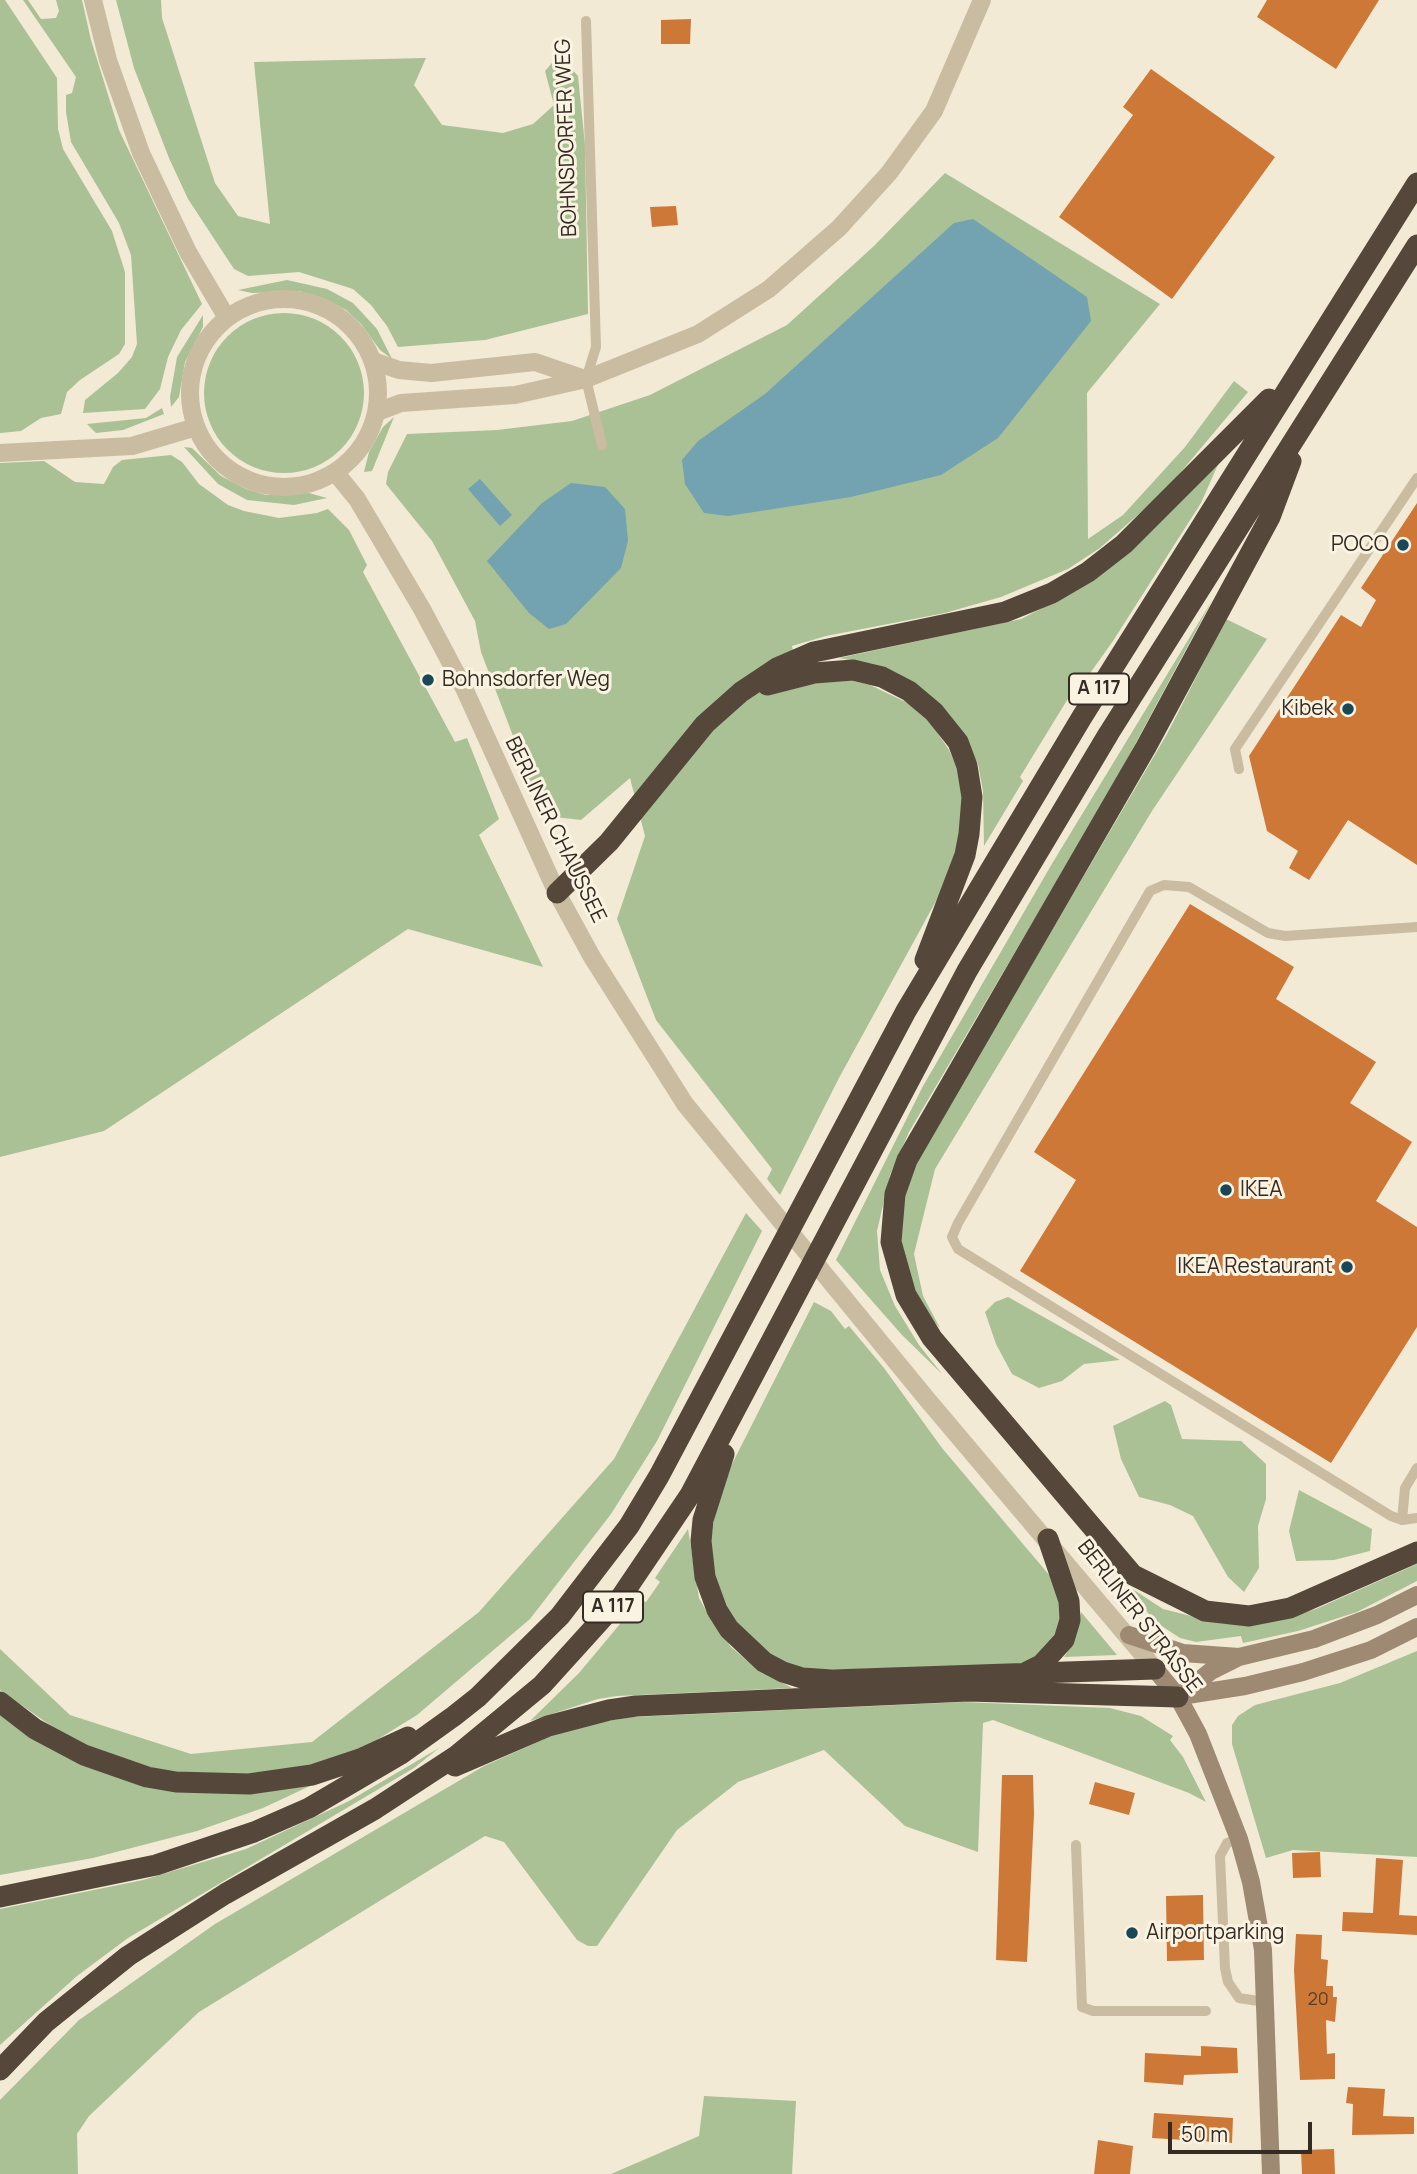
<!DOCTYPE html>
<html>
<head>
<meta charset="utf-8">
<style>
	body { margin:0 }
	#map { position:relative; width:1417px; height:2174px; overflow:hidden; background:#f2ead5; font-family:Manrope,sans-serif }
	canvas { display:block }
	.scale { position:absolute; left:1168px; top:2122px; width:144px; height:32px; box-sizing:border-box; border:4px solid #342c24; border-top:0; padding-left:9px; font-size:21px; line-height:24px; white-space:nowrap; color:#342c24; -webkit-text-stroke:5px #faf3e1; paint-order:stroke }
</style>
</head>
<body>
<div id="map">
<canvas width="1417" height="2174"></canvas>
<div class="scale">50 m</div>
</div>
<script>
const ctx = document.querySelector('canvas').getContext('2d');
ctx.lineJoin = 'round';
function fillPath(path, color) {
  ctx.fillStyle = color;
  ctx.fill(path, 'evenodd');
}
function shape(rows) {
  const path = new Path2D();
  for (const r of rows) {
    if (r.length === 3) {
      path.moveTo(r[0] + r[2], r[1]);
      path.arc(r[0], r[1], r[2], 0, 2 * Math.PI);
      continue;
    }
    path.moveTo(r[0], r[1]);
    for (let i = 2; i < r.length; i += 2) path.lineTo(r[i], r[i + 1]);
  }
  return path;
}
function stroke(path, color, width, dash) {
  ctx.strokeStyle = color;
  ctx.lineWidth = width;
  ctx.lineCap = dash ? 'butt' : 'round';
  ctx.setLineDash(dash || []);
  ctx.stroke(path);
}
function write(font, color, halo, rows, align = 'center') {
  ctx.font = font + ' Manrope,sans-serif';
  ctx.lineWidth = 6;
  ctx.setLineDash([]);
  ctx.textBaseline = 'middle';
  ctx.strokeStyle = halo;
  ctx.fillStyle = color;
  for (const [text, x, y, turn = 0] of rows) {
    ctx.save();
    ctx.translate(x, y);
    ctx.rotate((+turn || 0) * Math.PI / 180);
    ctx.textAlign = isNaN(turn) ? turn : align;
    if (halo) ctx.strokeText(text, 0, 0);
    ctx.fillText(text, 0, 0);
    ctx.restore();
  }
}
const green = shape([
	[0,0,5,0,57,78,58,129,63,149,112,231,125,272,125,344,119,354,80,380,67,392,61,414,41,418,21,431,0,433],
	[23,0,28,0,41,19,56,18,59,11,56,0,82,0,91,40,119,130,202,304,181,330,168,357,160,389,145,409,83,413,85,400,118,373,132,357,137,344,131,255,119,223,71,142,66,112,66,95,72,93,76,77],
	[116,0,161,0,162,18,215,183,238,216,270,224,254,62,426,58,414,85,442,125,503,133,533,124,554,105,545,71,559,55,578,76,585,145,588,314,485,340,398,347,387,326,371,305,353,289,299,272,248,276,234,269,188,199,169,158,134,68],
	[945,173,1160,304,1087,393,1088,539,1123,515,1185,447,1234,381,1248,392,1165,491,1100,548,1068,569,1001,597,945,613,826,636,792,646,799,682,850,680,870,685,912,705,930,722,949,750,959,772,964,799,964,835,953,870,839,1078,780,1195,767,1179,772,1169,656,1020,617,919,645,836,630,778,581,820,555,817,534,791,481,652,475,621,432,541,386,484,388,472,407,434,497,430,572,421,650,395,787,325,874,246],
	[287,280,327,289,353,303,377,329,392,359,380,350,361,324,346,310,323,298,299,291,252,293,238,290],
	[284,393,80],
	[203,315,203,327,185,362,179,397,171,407,170,397,177,357],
	[162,408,164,414,123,430,96,433,87,424,146,418],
	[394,417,372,471,364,472,369,452,383,427],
	[184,447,192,448,221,476,246,489,266,495,309,493,327,498,294,505,247,500,218,484],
	[171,455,182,462,199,484,228,505,244,511,279,518,317,513,328,509,349,530,367,565,363,572,455,742,467,738,499,819,479,835,543,967,408,929,104,1131,0,1157,0,463,44,461,75,482,104,484,113,467,122,460],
	[1220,460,1201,503,1113,641,1076,693,1072,692,1020,777,1023,781,984,846,983,791,978,764,962,732,873,664,839,658,1021,619,1076,591,1109,568],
	[1213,599,1110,791,909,1132,890,1175,877,1231,880,1270,895,1306,919,1345,942,1374,902,1335,836,1260,923,1086,1053,862],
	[1226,619,1267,639,1152,811,935,1169,914,1254,923,1296,940,1328,925,1312,905,1268,899,1224,909,1174,1167,734],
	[746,1213,762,1231,657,1441,611,1514,530,1619,417,1715,375,1741,330,1761,266,1776,170,1774,74,1742,0,1690,0,1649,70,1715,191,1754,312,1742,479,1612,614,1459],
	[1008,1297,1120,1360,1084,1364,1062,1381,1039,1388,1012,1374,996,1344,985,1312,995,1302],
	[814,1302,831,1311,845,1329,849,1326,884,1368,942,1448,1050,1576,1060,1593,1060,1628,1047,1650,1020,1666,805,1670,779,1660,756,1645,736,1624,725,1606,713,1570,711,1539,716,1506,731,1466],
	[1165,1401,1171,1405,1182,1439,1241,1441,1266,1464,1266,1499,1258,1526,1259,1568,1244,1592,1228,1577,1193,1516,1170,1505,1139,1497,1121,1459,1113,1426],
	[1299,1490,1372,1529,1370,1551,1334,1560,1296,1561,1289,1531],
	[688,1529,699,1598,709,1616,731,1647,757,1669,792,1688,617,1696,598,1699,530,1721,579,1673,640,1600,646,1602,660,1582,655,1578],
	[1417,1564,1417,1581,1357,1612,1298,1631,1243,1643,1241,1636,1196,1642,1180,1638,1154,1621,1128,1586,1163,1609,1219,1623,1247,1625,1276,1621,1316,1609],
	[1081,1612,1117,1655,1064,1657,1072,1646],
	[1417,1651,1417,1857,1293,1850,1266,1858,1232,1744,1232,1725,1238,1716,1255,1705,1340,1683],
	[963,1702,1110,1708,1141,1716,1173,1736,1170,1740,1183,1757,1206,1802,1189,1793,993,1720,983,1723,978,1852,905,1826,824,1750,738,1782,677,1830,597,1946,588,1946,577,1940,504,1842,485,1836,199,2012,89,2116,77,2134,78,2174,0,2174,0,2100,79,2020,215,1924,484,1766,571,1727,632,1717],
	[0,1712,86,1764,310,1786,263,1808,197,1831,93,1858,0,1875],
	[439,1748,414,1768,128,1938,77,1976,0,2045,0,1909,143,1880,246,1849,349,1801],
	[704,2096,796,2101,792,2174,611,2174,699,2136]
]);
const water = shape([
	[973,219,1087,297,1091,321,998,438,941,475,851,497,728,516,704,513,685,484,682,460,698,441,765,394,954,223],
	[480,479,512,515,500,526,468,489],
	[571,483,605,487,625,509,628,541,621,568,566,624,549,629,529,613,487,561,542,503]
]);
const building = shape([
	[1267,0,1379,0,1336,69,1257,17],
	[691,19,690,44,661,44,661,20],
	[1151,69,1275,157,1172,299,1059,217,1133,115,1123,107],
	[676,206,678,225,652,227,650,207],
	[1417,503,1417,865,1348,820,1309,880,1289,868,1298,851,1267,831,1249,756,1341,615,1361,627,1376,600,1361,588],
	[1190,904,1294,967,1276,999,1376,1062,1350,1103,1412,1142,1376,1201,1417,1227,1417,1327,1331,1463,1020,1271,1076,1180,1034,1152],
	[1002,1775,1033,1775,1034,1814,1027,1962,996,1960],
	[1095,1782,1135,1793,1129,1815,1089,1804],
	[1320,1852,1321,1877,1293,1878,1292,1853],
	[1376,1858,1403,1860,1399,1915,1417,1916,1417,1935,1342,1931,1343,1912,1373,1913],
	[1203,1895,1204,1960,1167,1961,1166,1896],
	[1296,1934,1322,1935,1321,1959,1328,1960,1326,1986,1333,1986,1333,1997,1337,1997,1335,2022,1326,2020,1327,2054,1335,2053,1335,2079,1300,2080,1294,1970],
	[1201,2046,1237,2048,1238,2073,1184,2075,1183,2085,1144,2082,1145,2053,1201,2056],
	[1348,2087,1385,2089,1383,2116,1414,2117,1414,2134,1352,2135,1353,2104,1346,2103],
	[1154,2113,1233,2118,1232,2143,1152,2138],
	[1098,2140,1133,2146,1130,2174,1094,2174],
	[1334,2149,1335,2174,1302,2174,1301,2150]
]);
const service = shape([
	[586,21,596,347,586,379,602,445],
	[1239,769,1235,749,1417,478],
	[1417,927,1285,936,1268,933,1189,887,1164,885,1150,891,958,1223,952,1237,958,1249,1391,1516,1402,1520,1417,1518],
	[1402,1520,1405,1488,1417,1468],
	[1239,1839,1227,1843,1220,1856,1225,1968,1228,1982,1239,1998,1265,2002],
	[1076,1845,1082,2007,1093,2011,1206,2011]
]);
const minor = shape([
	[373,361,399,370,431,373,535,362,585,379],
	[377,412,401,403,515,395,586,379,698,334,769,289,839,228,889,173,934,111,982,0]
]);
const tertiary = shape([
	[93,0,108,60,141,153,188,252,227,318],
	[284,393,94],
	[0,453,132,446,196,427],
	[335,472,357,499,422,609,464,688,557,893,592,957,685,1104,926,1398,1155,1669]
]);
const secondary = shape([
	[1129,1635,1183,1653,1239,1657],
	[1155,1669,1178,1697,1198,1734,1239,1839,1251,1882,1263,1950,1271,2174],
	[1181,1696,1245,1686,1303,1672,1371,1650,1417,1627],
	[1178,1697,1211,1671,1239,1657,1314,1639,1377,1615,1417,1595]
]);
const motorway = shape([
	[1291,461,1270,517,1146,747,907,1160,895,1194,891,1242,906,1295,932,1338,1133,1575,1205,1611,1249,1616,1290,1608,1417,1552],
	[767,685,814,673,853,670,882,677,909,691,934,712,958,742,967,766,972,797,969,834,965,855,925,960],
	[557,893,609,842,705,724,741,692,777,668,814,652,1005,612,1052,593,1088,572,1124,544,1269,399],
	[724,1454,703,1520,701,1541,705,1577,717,1610,729,1629,764,1662,783,1672,802,1678,832,1680,1155,1669],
	[1027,1672,1041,1665,1064,1640,1070,1620,1069,1601,1048,1539],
	[0,1702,35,1729,84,1755,147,1777,176,1782,249,1784,312,1775,360,1759,408,1737],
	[455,1766,548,1726,609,1710,636,1706,968,1691,1178,1697],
	[0,1897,156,1865,254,1832,309,1808,401,1754,454,1716,478,1697,560,1616,629,1526,659,1476,906,1011,1082,717,1417,183],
	[0,2070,46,2022,128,1956,225,1894,375,1809,456,1756,542,1685,619,1600,690,1495,967,971,1109,733,1417,245]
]);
const markers = [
	[1403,545,7,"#184757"],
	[428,680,7,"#184757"],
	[1348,709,7,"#184757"],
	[1226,1190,7,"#184757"],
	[1347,1267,7,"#184757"],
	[1132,1933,7,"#184757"]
];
const numberNames = [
	["20",1318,2000]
];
const shields = [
	[1099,689,60],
	[613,1607,60]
];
const shieldNames = [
	["A 117",1099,689],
	["A 117",613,1607]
];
const streetNames = [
	["BOHNSDORFER WEG",567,138,-92],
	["BERLINER CHAUSSEE",555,830,64],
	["BERLINER STRASSE",1139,1617,52]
];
const poiNames = [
	["POCO",1389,545],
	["Bohnsdorfer Weg",442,680,"left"],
	["Kibek",1334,709],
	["IKEA",1240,1190,"left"],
	["IKEA Restaurant",1333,1267],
	["Airportparking",1146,1933,"left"]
];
fillPath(green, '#aac195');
fillPath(water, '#73a2b0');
fillPath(building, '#ce7837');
stroke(service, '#cabca1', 10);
stroke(minor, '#cabca1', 18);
stroke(tertiary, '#cabca1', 18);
stroke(secondary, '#9e8a72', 18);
stroke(motorway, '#55483b', 21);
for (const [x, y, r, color] of markers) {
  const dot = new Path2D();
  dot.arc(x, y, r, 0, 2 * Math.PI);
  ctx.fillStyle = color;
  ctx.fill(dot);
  stroke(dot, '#faf3e1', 2.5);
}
write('18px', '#5a3f29', null, numberNames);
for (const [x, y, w] of shields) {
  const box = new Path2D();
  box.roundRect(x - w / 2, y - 15.5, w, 31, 5);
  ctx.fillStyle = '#faf3e1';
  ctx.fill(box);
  stroke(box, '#342c24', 2);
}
write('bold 19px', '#342c24', null, shieldNames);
write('21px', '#342c24', '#faf3e1', streetNames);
write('21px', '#342c24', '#faf3e1', poiNames, 'right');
</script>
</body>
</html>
